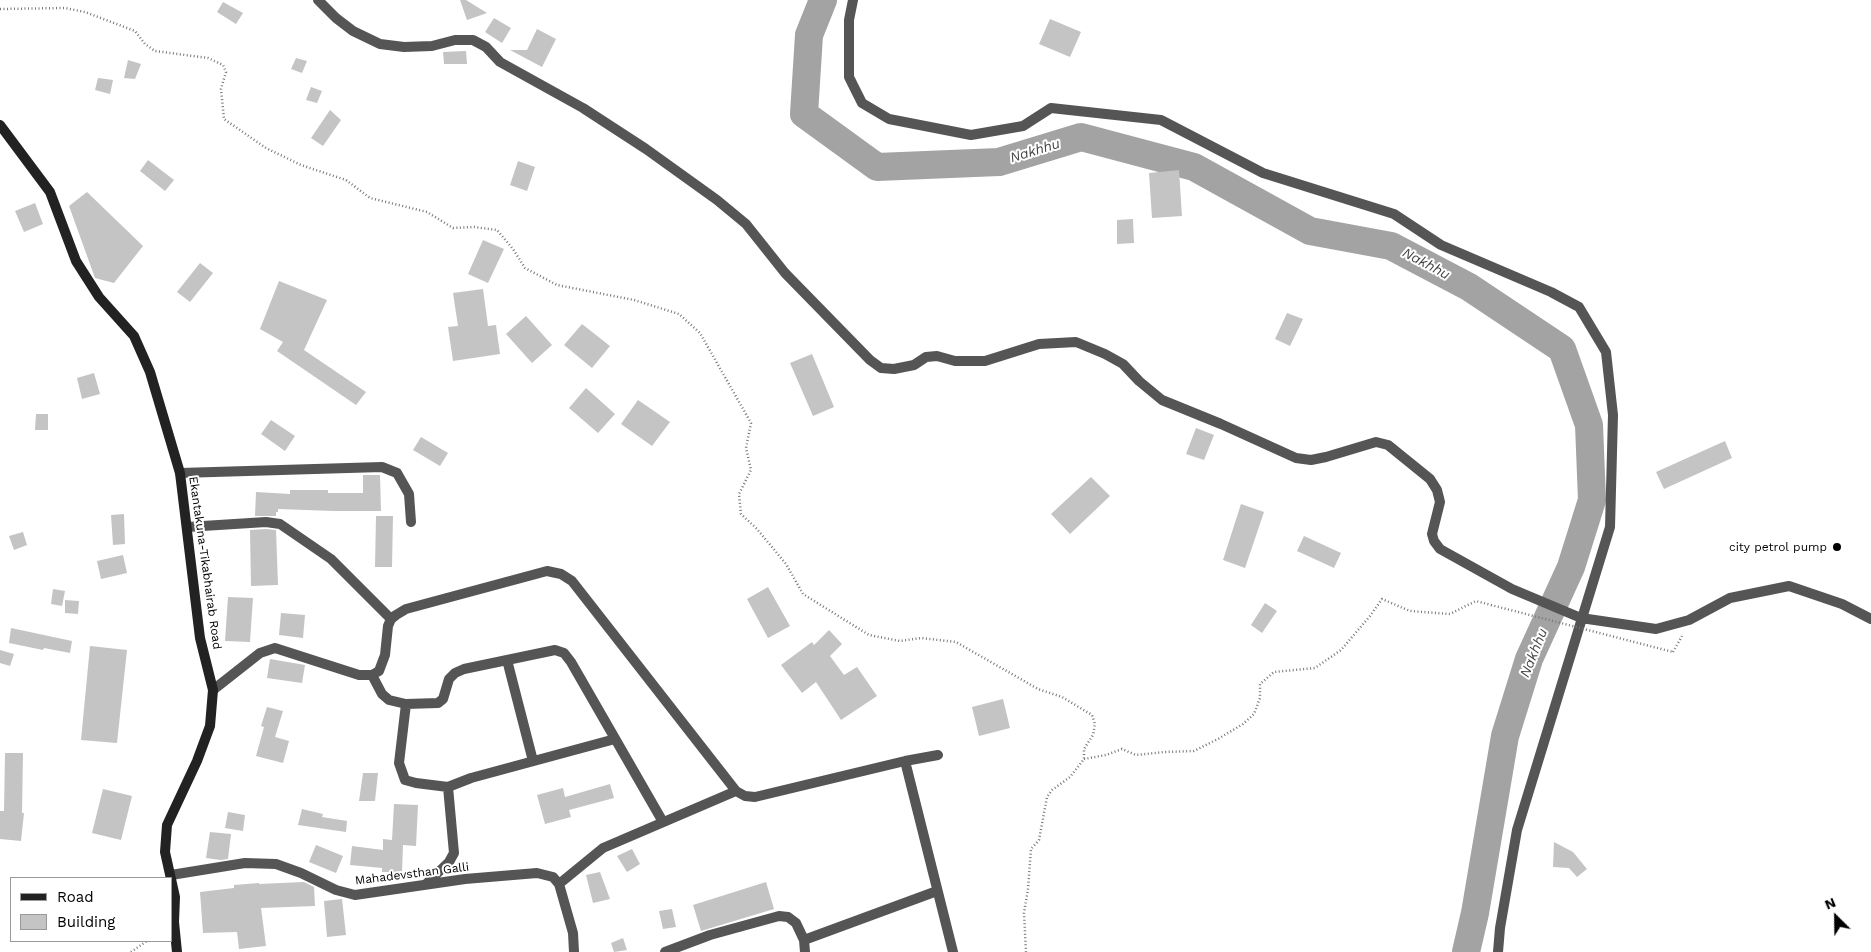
<!DOCTYPE html>
<html>
<head>
<meta charset="utf-8">
<style>
	body { margin:0 }
	#map { position:relative; width:1871px; height:952px; overflow:hidden; background:#fff; font-family:"Work Sans",sans-serif }
	canvas { display:block }
	.legend { position:absolute; left:10px; top:877px; width:162px; height:65px; box-sizing:border-box; background:#fff; border:1px solid #999; margin:0; padding:6px 9px; list-style:none; font-size:15px; color:#000 }
	.legend li { display:flex; align-items:center; gap:10px; height:25px }
	.legend b { width:25px; border:1px solid #999 }
	.north { position:absolute; left:1811px; top:892px; width:50px; height:50px; -webkit-text-stroke:4px #fff; paint-order:stroke; rotate:337deg; font-size:14px; font-weight:700; line-height:20px; text-align:center; color:#000 }
	.north::after { content:''; display:block; margin:auto; width:18px; height:22px; background:#000; clip-path:polygon(50% 0,100% 100%,50% 72%,0 100%) }
</style>
</head>
<body>
<div id="map">
<canvas width="1871" height="952"></canvas>
<ul class="legend">
<li><b style="height:6px;background:#222"></b>Road</li>
<li><b style="height:14px;background:#c4c4c4"></b>Building</li>
</ul>
<div class="north">N</div>
</div>
<script>
const ctx = document.querySelector('canvas').getContext('2d');
ctx.lineJoin = 'round';
function shape(rows) {
  const path = new Path2D();
  for (const r of rows) {
    path.moveTo(r[0], r[1]);
    for (let i = 2; i < r.length; i += 2) path.lineTo(r[i], r[i + 1]);
  }
  return path;
}
function stroke(path, color, width, dash) {
  ctx.strokeStyle = color;
  ctx.lineWidth = width;
  ctx.lineCap = dash ? 'butt' : 'round';
  ctx.setLineDash(dash || []);
  ctx.stroke(path);
}
function fillPath(path, color) {
  ctx.fillStyle = color;
  ctx.fill(path, 'evenodd');
}
function write(font, color, halo, rows, align = 'center') {
  ctx.font = font + ' "Work Sans",sans-serif';
  ctx.lineWidth = 4;
  ctx.setLineDash([]);
  ctx.textBaseline = 'middle';
  ctx.strokeStyle = halo;
  ctx.fillStyle = color;
  for (const [text, x, y, turn = 0] of rows) {
    ctx.save();
    ctx.translate(x, y);
    ctx.rotate((+turn || 0) * Math.PI / 180);
    ctx.textAlign = isNaN(turn) ? turn : align;
    if (halo) ctx.strokeText(text, 0, 0);
    ctx.fillText(text, 0, 0);
    ctx.restore();
  }
}
const river = shape([
	[823,0,809,35,804,114,877,167,999,162,1081,137,1194,167,1310,231,1391,246,1469,287,1562,349,1589,425,1592,500,1571,567,1529,659,1505,736,1475,913,1466,952]
]);
const building = shape([
	[460,0,466,0,487,13,467,20],
	[223,2,243,13,236,24,217,12],
	[494,18,511,28,502,43,485,32],
	[1050,19,1081,32,1070,57,1039,44],
	[537,29,556,39,542,67,510,50,527,50],
	[466,51,467,64,444,64,443,52],
	[296,58,307,61,302,73,291,69],
	[128,60,141,64,135,79,124,78],
	[98,78,113,80,110,94,95,90],
	[311,87,322,91,317,103,306,100],
	[330,110,341,120,323,146,311,138],
	[148,160,174,180,165,191,140,171],
	[518,161,535,167,527,191,510,185],
	[1179,170,1182,216,1152,218,1149,173],
	[87,192,143,246,114,283,95,278,69,206],
	[35,203,43,224,24,232,15,211],
	[1133,219,1134,243,1117,244,1117,220],
	[483,240,504,249,488,283,468,274],
	[200,263,213,273,190,302,177,292],
	[279,281,327,300,304,350,366,392,356,405,277,351,283,342,260,329],
	[483,289,488,326,496,325,500,354,453,361,448,327,458,326,453,293],
	[1287,313,1303,319,1290,346,1275,339],
	[526,316,552,345,532,363,506,334],
	[582,324,610,346,592,368,564,345],
	[812,354,834,407,813,416,790,363],
	[94,373,100,394,82,399,77,378],
	[586,388,615,414,598,433,569,408],
	[638,400,670,422,652,446,621,424],
	[36,414,48,414,48,430,35,430],
	[271,420,295,436,285,451,261,434],
	[1196,428,1214,435,1204,460,1186,454],
	[421,437,448,453,440,466,413,450],
	[1725,441,1732,458,1664,489,1656,472],
	[363,475,380,475,381,511,333,511,278,509,278,512,276,512,276,516,255,516,256,492,290,494,290,490,328,490,328,493,363,493],
	[1091,477,1110,496,1070,534,1051,514],
	[1241,504,1264,512,1245,568,1223,560],
	[124,514,125,544,113,545,111,515],
	[376,516,393,516,392,567,375,567],
	[266,529,276,530,278,585,251,586,250,530],
	[23,532,27,545,14,550,9,536],
	[1304,536,1341,553,1334,568,1297,551],
	[123,555,127,573,101,579,97,561],
	[768,587,790,626,768,638,747,599],
	[53,589,65,591,62,606,51,604],
	[228,597,253,598,250,642,225,641],
	[65,600,79,601,78,614,65,613],
	[1265,603,1277,611,1262,633,1251,625],
	[281,613,305,615,303,638,279,635],
	[11,628,72,641,70,653,44,648,43,650,9,643],
	[829,630,842,644,830,656,844,675,857,667,877,696,841,720,816,682,802,693,781,665,812,642,814,645],
	[90,646,127,650,117,743,81,740],
	[0,650,14,654,10,666,0,663],
	[270,659,305,665,302,683,267,678],
	[1003,699,1010,728,979,736,972,707],
	[267,707,283,711,275,737,289,741,283,763,256,756,264,727,261,726],
	[5,753,23,753,22,813,24,813,21,841,0,839,0,811,4,811],
	[363,773,378,773,375,801,359,801],
	[610,784,614,798,569,810,571,817,545,824,537,795,563,788,565,797],
	[103,789,132,796,121,840,92,833],
	[394,804,418,805,416,846,403,845,402,872,382,872,382,868,350,865,352,846,383,850,383,839,392,840],
	[302,809,323,814,322,817,347,821,346,832,298,825],
	[228,812,245,815,243,831,225,828],
	[210,832,231,834,228,859,221,860,206,858],
	[1554,842,1573,852,1587,869,1577,877,1569,868,1553,867],
	[316,845,343,856,336,873,309,862],
	[632,849,640,864,627,872,617,856],
	[600,872,610,899,593,903,586,875],
	[304,882,314,887,315,906,261,908,266,946,239,949,237,932,203,933,200,892,234,888,234,885,259,883,259,884],
	[766,882,774,909,701,931,693,905],
	[342,899,346,935,327,937,324,901],
	[672,909,676,927,663,929,659,911],
	[623,938,627,950,614,952,611,943]
]);
const path = shape([
	[0,9,65,8,85,12,135,31,145,44,155,51,208,58,223,65,226,72,221,89,224,119,266,148,301,165,346,180,370,198,427,212,453,228,474,227,497,230,513,249,525,268,557,285,634,300,679,314,700,333,751,423,746,448,751,470,739,494,741,514,757,529,786,564,803,594,869,635,900,641,921,638,956,642,1038,689,1062,697,1092,715,1095,724,1093,735,1084,749,1084,759,1070,777,1052,790,1047,797,1039,840,1031,849,1028,889,1024,913,1026,952],
	[1673,652,1682,636],
	[1084,759,1106,755,1122,749,1136,755,1165,752,1194,751,1218,739,1243,724,1254,714,1260,698,1260,684,1274,672,1315,668,1341,650,1370,616,1382,599,1410,611,1450,614,1476,601,1491,605],
	[131,952,147,941]
]);
const street = shape([
	[318,0,336,18,353,31,380,44,404,47,432,46,455,40,473,40,486,47,500,62,583,108,646,149,717,200,746,224,785,273,870,360,881,368,894,369,914,365,926,357,937,356,955,361,985,361,1039,344,1076,342,1105,354,1123,364,1139,381,1162,400,1221,424,1296,458,1311,460,1326,457,1376,442,1388,445,1430,479,1437,490,1440,502,1432,534,1434,541,1440,549,1512,589,1581,618,1656,629,1689,620,1730,598,1789,586,1842,604,1871,619],
	[853,0,849,20,849,77,862,103,889,119,971,135,1023,126,1051,108,1161,120,1263,173,1394,214,1441,245,1551,292,1579,307,1606,352,1613,415,1610,527,1517,830,1500,928,1498,952],
	[180,473,382,467,397,473,409,494,411,522],
	[187,527,266,522,280,524,331,559,391,619],
	[507,660,533,761],
	[372,675,382,694,389,700,406,704,438,703,443,699,449,679,455,673,464,669,555,650,564,653,571,662,663,822],
	[213,690,260,653,275,648,359,675,372,675,379,671,385,655,388,626,391,619,396,615,406,609,547,571,561,574,572,581,736,791,745,796,755,797,905,761,938,755],
	[406,704,399,763,405,780,416,783,448,787,471,778,615,739],
	[905,761,953,952],
	[171,875,245,863,276,864,301,873,336,890,355,895,465,879,537,873,553,877,559,884,573,933,574,952],
	[559,884,603,848,736,791],
	[425,885,449,862,454,853,448,787],
	[804,940,937,891],
	[665,952,710,935,779,916,788,917,796,923,804,940,805,952]
]);
const secondary = shape([
	[0,125,50,192,76,261,99,297,134,336,150,372,180,473,200,638,213,690,210,726,197,761,167,825,165,852,175,897,174,922,177,952]
]);
const pathBridge = shape([
	[1491,605,1673,652]
]);
const markers = [
	[1837,547,5,"#000"]
];
const poiNames = [
	["city petrol pump",1827,547]
];
const streetNames = [
	["Ekantakuna-Tikabhairab Road",205,563,82],
	["Mahadevsthan Galli",412,874,-7]
];
const waterNames = [
	["Nakhhu",1035,151,-17],
	["Nakhhu",1426,264,28],
	["Nakhhu",1534,653,-68]
];
stroke(river, '#a3a3a3', 28);
fillPath(building, '#c4c4c4');
stroke(path, '#777', 2.5, [1, 2.5]);
stroke(street, '#555', 10);
stroke(secondary, '#222', 10);
stroke(pathBridge, '#777', 2.5, [1, 2.5]);
for (const [x, y, r, color] of markers) {
  const dot = new Path2D();
  dot.arc(x, y, r, 0, 2 * Math.PI);
  ctx.fillStyle = color;
  ctx.fill(dot);
  stroke(dot, '#fff', 2);
}
write('12px', '#000', '#fff', poiNames, 'right');
write('12px', '#000', '#fff', streetNames);
write('italic 14px', '#444', '#fff', waterNames);
</script>
</body>
</html>
